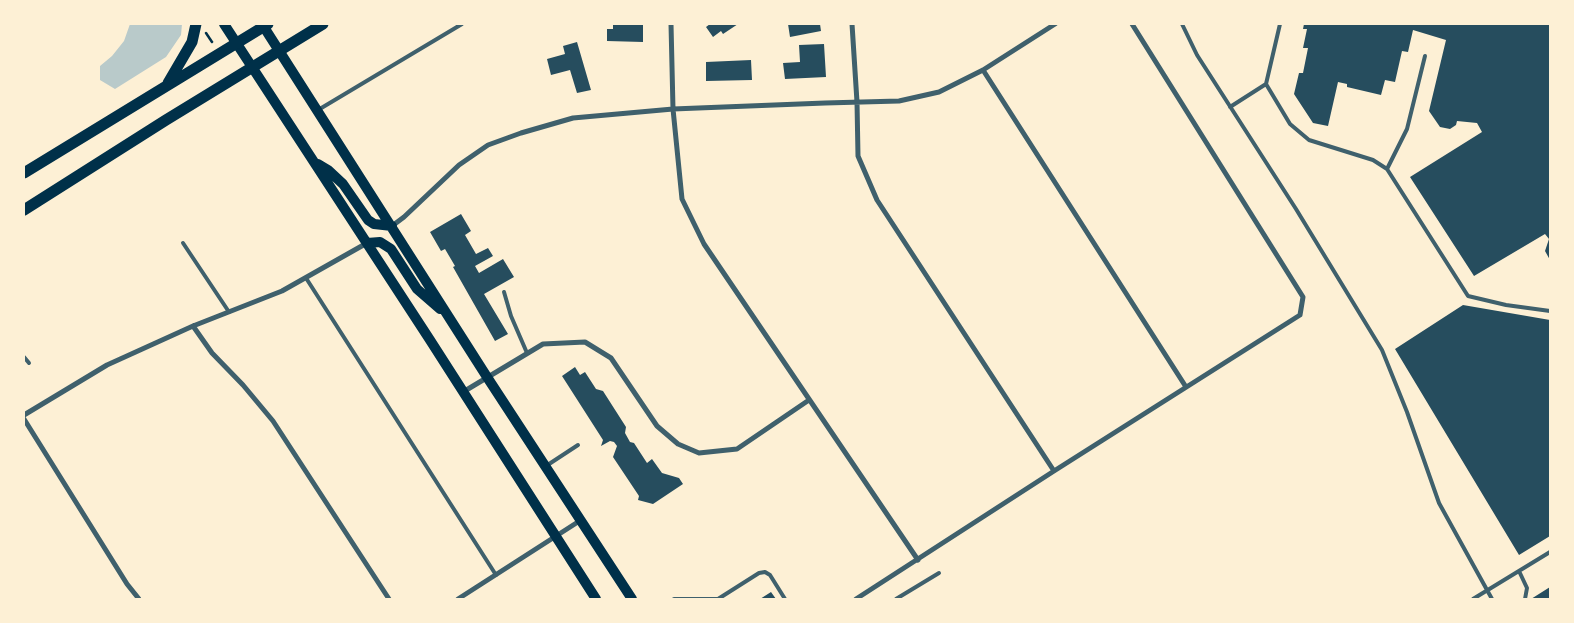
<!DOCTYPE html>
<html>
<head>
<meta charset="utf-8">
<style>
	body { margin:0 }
	#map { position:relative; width:1574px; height:623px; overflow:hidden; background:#fdf0d5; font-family:Commissioner,sans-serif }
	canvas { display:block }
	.frame { position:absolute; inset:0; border:25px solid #fdf0d5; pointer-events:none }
</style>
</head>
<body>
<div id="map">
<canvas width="1574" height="623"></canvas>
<div class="frame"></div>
</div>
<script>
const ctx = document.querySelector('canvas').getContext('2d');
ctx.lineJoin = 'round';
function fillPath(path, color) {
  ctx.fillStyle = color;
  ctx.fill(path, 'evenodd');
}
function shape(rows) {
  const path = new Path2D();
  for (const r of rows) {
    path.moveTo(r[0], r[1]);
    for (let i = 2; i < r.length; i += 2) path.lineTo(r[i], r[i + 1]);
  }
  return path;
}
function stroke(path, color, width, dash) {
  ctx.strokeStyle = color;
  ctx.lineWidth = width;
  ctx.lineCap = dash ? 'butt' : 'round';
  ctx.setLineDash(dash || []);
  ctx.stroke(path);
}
const green = shape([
	[130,24,182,24,181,35,166,57,115,89,100,80,100,66,112,56,124,41]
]);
const building = shape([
	[617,24,643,24,643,42,607,41,607,29,613,29,613,25,617,25],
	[710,24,738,24,723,34,721,31,713,37,706,27],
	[788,24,820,24,821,31,790,37],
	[1304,24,1550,24,1550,260,1545,251,1549,239,1545,234,1474,276,1410,177,1482,132,1477,123,1457,121,1456,125,1450,129,1440,127,1429,111,1446,40,1413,30,1408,52,1402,51,1395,82,1385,80,1381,95,1347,87,1347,84,1338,82,1328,126,1313,123,1294,94,1299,73,1303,73,1308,48,1303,48,1307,29,1303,29],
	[577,42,591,90,577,93,570,70,551,75,547,59,565,54,563,46],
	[824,44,826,77,785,79,783,63,800,62,799,45],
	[751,60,752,80,706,81,706,62],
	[461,214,471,231,465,235,476,254,488,248,493,256,475,266,479,273,503,259,514,277,484,294,508,334,495,341,453,267,455,266,445,249,441,251,430,232],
	[1463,305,1550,320,1550,536,1519,555,1395,349],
	[575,367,580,375,585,372,596,389,603,391,626,427,625,433,630,442,634,443,647,463,652,459,662,473,679,478,683,484,653,504,638,500,639,496,613,457,617,446,614,442,610,441,601,446,603,440,562,376],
	[1550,587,1550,599,1531,599],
	[771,592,776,599,760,599]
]);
const path = shape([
	[206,33,212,42]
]);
const service = shape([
	[1182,24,1197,55,1296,209,1382,350,1407,412,1439,503,1492,599],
	[1280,24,1266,84,1290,124,1309,140,1373,160,1387,169,1468,296,1506,305,1550,311],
	[1230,107,1266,84],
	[318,110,462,24],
	[1387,169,1407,129,1425,56],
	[183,243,229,312],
	[306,278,496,575],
	[504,292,511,316,527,353],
	[24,357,29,363],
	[546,466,578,445],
	[1519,571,1527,588,1525,599],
	[674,599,718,599,759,573,765,572,770,575,785,599],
	[896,599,939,573],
	[1473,599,1550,552]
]);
const minor = shape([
	[671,24,673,109,682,199,704,244,918,560],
	[852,24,857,102,858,156,877,200,1054,471],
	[983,70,1186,387],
	[392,226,404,217,459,165,488,145,521,133,573,118,673,109,825,103,899,101,939,92,983,70,1055,24],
	[193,326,212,353,243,385,273,421,389,599],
	[463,392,543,344,585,342,611,358,657,426,678,444,699,453,737,449,809,400],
	[24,415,107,365,193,326,282,291,367,243],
	[24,419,127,584,139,599],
	[458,599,581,520],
	[856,599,1054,471,1300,315,1303,297,1132,24]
]);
const secondary = shape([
	[224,24,430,340,596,599],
	[262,24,487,377,632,599],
	[318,164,328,170,343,184,368,220,374,224,392,226],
	[367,243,380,242,391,249,417,289,440,309]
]);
const primary = shape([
	[168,83,192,42,196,24],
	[24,173,268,24],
	[24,210,166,120,323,24]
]);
fillPath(green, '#b9caca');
fillPath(building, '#264d5e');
stroke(path, '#003049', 2.5);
stroke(service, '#3f606c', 4);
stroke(minor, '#3f606c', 5);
stroke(secondary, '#003049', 10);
stroke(primary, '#003049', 11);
</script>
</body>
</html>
